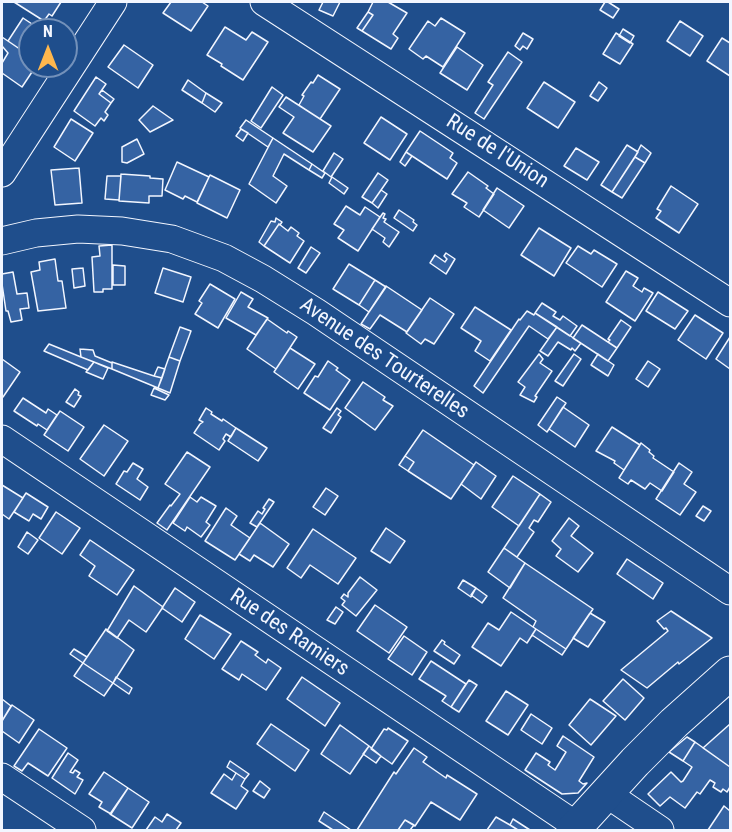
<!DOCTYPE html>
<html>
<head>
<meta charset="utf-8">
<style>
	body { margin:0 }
	#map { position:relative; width:732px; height:832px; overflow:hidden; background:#1f4e8c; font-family:"Roboto Condensed",sans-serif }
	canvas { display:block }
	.frame { position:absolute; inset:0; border:3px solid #f2f6ff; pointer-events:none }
	.north { position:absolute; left:18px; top:18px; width:60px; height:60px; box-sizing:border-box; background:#1f4e8c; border:2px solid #7391ba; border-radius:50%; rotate:0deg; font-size:16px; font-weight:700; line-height:24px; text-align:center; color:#f2f6ff }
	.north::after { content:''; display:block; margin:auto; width:21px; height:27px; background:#ffb74d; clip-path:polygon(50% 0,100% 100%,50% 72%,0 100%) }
</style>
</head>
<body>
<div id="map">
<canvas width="732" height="832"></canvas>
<div class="frame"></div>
<div class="north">N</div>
</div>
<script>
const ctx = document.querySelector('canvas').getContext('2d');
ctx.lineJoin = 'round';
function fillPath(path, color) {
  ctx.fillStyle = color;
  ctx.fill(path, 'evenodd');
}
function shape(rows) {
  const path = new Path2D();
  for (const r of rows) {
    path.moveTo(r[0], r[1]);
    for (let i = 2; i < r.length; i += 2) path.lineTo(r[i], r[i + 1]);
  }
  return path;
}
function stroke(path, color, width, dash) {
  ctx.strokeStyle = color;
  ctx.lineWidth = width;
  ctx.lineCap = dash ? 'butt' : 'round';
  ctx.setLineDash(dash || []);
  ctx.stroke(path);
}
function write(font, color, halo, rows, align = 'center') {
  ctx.font = font + ' "Roboto Condensed",sans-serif';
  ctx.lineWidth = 4.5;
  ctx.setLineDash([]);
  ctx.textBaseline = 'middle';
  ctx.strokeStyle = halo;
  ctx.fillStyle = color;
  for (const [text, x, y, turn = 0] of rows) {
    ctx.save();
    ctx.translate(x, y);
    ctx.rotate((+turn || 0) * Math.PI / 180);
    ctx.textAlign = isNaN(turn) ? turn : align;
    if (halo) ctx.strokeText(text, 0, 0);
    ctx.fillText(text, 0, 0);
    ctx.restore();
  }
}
const building = shape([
	[14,2,61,2,52,16,49,14,44,21,14,2],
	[171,2,202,2,208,6,191,31,163,13,171,2],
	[323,2,340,2,333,16,319,10,323,2],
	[373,2,388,2,407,13,393,34,398,38,391,49,362,31,373,15,368,12,373,2],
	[605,2,608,2,619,9,613,18,600,10,605,2],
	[368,12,373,15,362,31,357,28,368,12],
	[23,18,41,30,30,30,30,56,8,41,23,18],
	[441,18,465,33,443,67,426,56,423,59,409,49,428,21,435,26,441,18],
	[680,21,703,36,690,56,667,41,680,21],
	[225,27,246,40,252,32,268,42,243,80,221,66,222,64,207,55,225,27],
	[623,29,634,36,630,43,619,36,623,29],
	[523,33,533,39,527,49,523,46,520,50,515,46,523,33],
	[616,33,633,44,620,64,603,54,616,33],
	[2,37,30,56,30,66,36,66,22,87,2,73,2,63,8,53,2,46,2,37],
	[722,38,730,43,730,76,707,61,722,38],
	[124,45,153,65,138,88,108,67,124,45],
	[457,47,483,65,467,90,440,73,457,47],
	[508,52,522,62,484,119,475,113,493,85,488,82,508,52],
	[318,75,340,89,320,119,299,105,304,96,302,95,311,82,313,83,318,75],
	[96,77,106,84,99,94,111,103,105,112,108,115,104,121,101,118,95,126,74,111,96,77],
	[188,80,206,93,202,103,182,90,188,80],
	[544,82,575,102,558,128,527,108,544,82],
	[599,82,607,88,598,101,590,96,599,82],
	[272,87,283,95,261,128,251,121,272,87],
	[102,90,114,99,111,103,99,94,102,90],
	[206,93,222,103,215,112,202,103,206,93],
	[286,97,331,126,313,152,283,133,294,117,279,107,286,97],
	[153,106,173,120,150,132,139,120,153,106],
	[381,117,407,134,390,160,364,143,381,117],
	[71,119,93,133,75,161,54,147,71,119],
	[246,120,273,138,268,147,240,128,246,120],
	[241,129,248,133,243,141,236,136,241,129],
	[420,131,453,153,450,158,457,163,447,179,406,152,420,131],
	[273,138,312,164,309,170,284,154,273,176,287,186,276,203,249,184,273,138],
	[137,139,144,154,127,163,122,162,122,147,137,139],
	[627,145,638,152,612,192,601,185,627,145],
	[641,145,651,153,645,163,635,157,641,145],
	[576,148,599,162,587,180,564,166,576,148],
	[406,152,412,156,405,166,400,162,406,152],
	[334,153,343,159,331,177,323,171,334,153],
	[635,157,645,163,622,198,612,192,635,157],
	[177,162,209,177,197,202,185,196,183,199,165,190,177,162],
	[312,164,325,173,322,178,309,170,312,164],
	[79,168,82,203,55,205,51,170,79,168],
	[468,172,488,186,486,188,494,194,479,217,464,207,467,203,452,194,468,172],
	[378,173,388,180,372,203,362,197,378,173],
	[121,174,150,176,150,178,163,179,162,196,149,196,149,203,119,201,121,174],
	[210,175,240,190,227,218,197,203,210,175],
	[107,176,121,176,119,200,105,199,107,176],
	[332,177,348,188,344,194,329,183,332,177],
	[671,186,698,204,679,233,656,218,661,211,657,209,671,186],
	[497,188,524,206,509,228,483,210,497,188],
	[381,190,387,194,378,208,372,203,381,190],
	[346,206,360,215,365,207,380,217,358,251,338,238,344,230,334,224,346,206],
	[399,210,414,220,413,222,417,225,413,231,394,218,399,210],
	[383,213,385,214,383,218,386,219,384,222,399,232,389,247,383,242,385,238,372,229,383,213],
	[276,218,282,222,280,225,279,224,264,246,259,242,271,221,275,222,276,218],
	[279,224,288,231,291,227,299,233,297,236,304,241,290,263,264,246,279,224],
	[539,228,571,248,554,276,521,255,539,228],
	[112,245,112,289,103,289,103,292,94,292,92,257,100,256,99,246,112,245],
	[578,246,591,254,594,250,617,264,602,287,566,263,578,246],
	[311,247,320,253,306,273,298,268,311,247],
	[446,253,455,259,446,274,430,263,435,255,445,262,447,259,444,256,446,253],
	[55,259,58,281,62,281,66,308,38,311,31,272,40,270,39,262,55,259],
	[349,264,375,280,359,305,333,289,349,264],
	[113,265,125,266,125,285,113,285,113,265],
	[83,268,85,286,74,288,72,269,83,268],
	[163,268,191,277,183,302,155,293,163,268],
	[626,271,638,278,633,286,642,292,644,288,653,293,635,321,606,302,626,271],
	[13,272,17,294,27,293,29,308,20,309,22,320,11,322,8,311,6,311,2,284,2,274,13,272],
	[375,280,386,287,369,312,359,305,375,280],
	[210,284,235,299,218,328,195,314,202,303,199,301,210,284],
	[386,286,422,310,407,332,380,315,370,329,361,324,386,286],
	[241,292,253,299,248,307,268,318,256,335,226,318,241,292],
	[658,292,688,311,675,329,646,311,658,292],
	[430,298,454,314,434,344,425,339,421,344,406,333,430,298],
	[542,303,556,312,553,316,560,320,563,316,577,326,570,336,535,313,542,303],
	[475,307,511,330,490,361,475,351,481,341,461,328,475,307],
	[527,311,534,315,535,313,557,327,548,339,529,326,483,393,474,386,519,319,520,320,527,311],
	[695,315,723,333,706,359,678,340,695,315],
	[267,319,287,333,288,331,297,337,276,369,247,349,267,319],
	[621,320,631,327,617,348,608,342,610,340,608,339,621,320],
	[582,325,617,348,608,361,573,338,582,325],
	[180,327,191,331,180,361,169,357,180,327],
	[557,327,581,343,575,351,572,348,571,350,558,342,548,356,540,351,557,327],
	[730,337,730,369,716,359,730,337],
	[49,344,81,357,94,362,88,370,44,351,49,344],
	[290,348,315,364,298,389,274,372,290,348],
	[80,349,93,350,95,356,112,363,112,369,81,357,80,349],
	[539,354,543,359,540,363,552,371,535,396,537,397,534,402,520,395,525,387,518,382,539,354],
	[574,354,581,359,563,386,555,381,574,354],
	[598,354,614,365,608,376,591,365,598,354],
	[169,357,180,361,170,393,158,388,169,357],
	[2,359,20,372,3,397,2,396,2,359],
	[328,361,338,368,336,370,350,380,330,410,304,393,315,376,318,377,328,361],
	[648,361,660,369,648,387,636,379,648,361],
	[94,362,108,368,103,379,86,372,94,362],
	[112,362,154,376,162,378,158,388,112,369,112,362],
	[158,367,165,369,162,378,154,376,158,367],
	[363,382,385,397,383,400,393,406,375,430,345,408,363,382],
	[154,388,169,395,165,400,151,395,154,388],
	[75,389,79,392,78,395,81,396,74,407,66,402,75,389],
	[557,397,566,403,547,432,538,425,557,397],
	[23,398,46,413,48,409,57,415,47,430,38,424,37,426,14,411,23,398],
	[563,407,589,425,575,447,549,429,563,407],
	[206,408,212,412,211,414,222,421,223,419,236,428,231,437,226,434,223,439,225,441,219,450,194,433,200,424,203,422,199,420,206,408],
	[337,408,341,411,338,415,341,417,331,433,323,428,337,408],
	[60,411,84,427,68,451,44,435,60,411],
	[104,425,128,441,104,476,80,459,104,425],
	[612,427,640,445,624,470,614,463,615,461,596,451,612,427],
	[236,428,267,448,258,461,228,441,236,428],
	[423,430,474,465,451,499,408,471,414,462,405,456,423,430],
	[641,443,650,450,649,452,654,456,653,458,674,472,662,491,650,483,645,489,631,480,628,484,619,478,641,443],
	[187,452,210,467,167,530,157,523,170,505,171,506,180,494,165,484,187,452],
	[405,456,414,462,408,471,399,465,405,456],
	[476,462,496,476,481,499,461,484,476,462],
	[133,463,143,469,137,479,148,487,140,500,116,484,124,471,127,472,133,463],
	[679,463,692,472,684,484,696,492,680,515,656,499,679,463],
	[513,476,540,494,519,526,492,507,513,476],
	[2,485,23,498,9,519,2,514,2,485],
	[326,488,338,496,325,515,313,507,326,488],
	[26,493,48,507,41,519,33,514,29,521,14,512,26,493],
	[540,494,551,502,538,522,534,520,529,528,534,532,517,557,504,548,540,494],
	[190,497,197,502,201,497,216,506,206,522,210,525,201,537,187,527,185,531,173,523,190,497],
	[269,499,274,502,257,527,250,523,258,511,262,514,265,509,263,508,269,499],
	[703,506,711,511,704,521,696,516,703,506],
	[226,508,237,516,231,525,250,538,235,560,205,541,226,508],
	[56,512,80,528,62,554,39,538,56,512],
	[569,518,579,526,571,536,593,553,578,572,556,556,561,549,552,541,569,518],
	[260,523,289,544,273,567,254,555,250,561,239,554,260,523],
	[386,528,405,541,390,563,371,551,386,528],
	[313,529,356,558,338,584,310,565,301,578,287,568,313,529],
	[27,532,38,540,28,554,18,547,27,532],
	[90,540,134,570,117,595,89,576,95,566,80,555,90,540],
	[504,548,525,563,510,588,488,572,504,548],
	[627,559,663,583,653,599,617,574,627,559],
	[525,563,593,609,566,649,533,627,536,621,503,598,525,563],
	[360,577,377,590,356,616,342,605,345,601,341,598,344,594,348,597,348,593,360,577],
	[463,580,476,588,471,597,458,588,463,580],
	[134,586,163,607,146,632,129,620,117,638,107,631,134,586],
	[175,588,195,602,182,622,162,608,175,588],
	[476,588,487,596,482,603,471,595,476,588],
	[375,605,407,627,389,653,357,631,375,605],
	[336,607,343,612,335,624,327,620,336,607],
	[671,611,712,638,679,664,678,662,647,688,621,670,668,631,666,628,664,629,657,621,671,611],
	[511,612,536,629,527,643,520,638,501,666,472,647,488,623,499,630,511,612],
	[590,613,605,622,588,647,573,638,590,613],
	[200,615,231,634,214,659,185,639,200,615],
	[106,629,134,650,113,683,83,663,106,629],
	[536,629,566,649,562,655,532,635,536,629],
	[404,636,427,652,412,675,388,659,404,636],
	[442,640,445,642,444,644,460,655,454,664,434,651,442,640],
	[241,641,258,652,255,655,266,663,268,659,281,668,266,690,242,674,239,680,222,669,241,641],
	[74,649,87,657,83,663,70,654,74,649],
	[431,661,466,684,451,707,442,701,446,696,419,679,431,661],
	[83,663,113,683,104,696,74,676,83,663],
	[116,677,132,688,129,694,113,683,116,677],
	[302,677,340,703,325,726,287,699,302,677],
	[623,679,644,698,625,720,603,701,623,679],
	[469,680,477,685,459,712,451,707,469,680],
	[506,691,528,705,508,735,486,721,506,691],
	[2,699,11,706,2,721,2,699],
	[590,699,616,716,591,745,569,725,590,699],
	[12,705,34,720,19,743,2,731,2,721,12,705],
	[531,714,552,728,542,744,521,730,531,714],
	[271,724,309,750,295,771,257,744,271,724],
	[730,724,730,767,703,748,730,724],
	[340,725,369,746,350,774,321,754,340,725],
	[388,728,408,741,392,764,371,749,384,729,387,730,388,728],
	[39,729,67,748,48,776,28,763,22,771,14,766,39,729],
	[563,736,594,757,579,781,583,784,587,783,578,793,562,794,525,770,536,753,550,762,548,765,555,770,566,752,557,746,563,736],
	[687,737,695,742,683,761,669,752,687,737],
	[695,742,730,767,730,787,727,792,723,789,721,792,713,787,715,783,710,780,700,794,697,792,685,808,670,797,660,806,648,794,671,772,681,782,683,781,692,767,683,761,695,742],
	[369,746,381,756,376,763,363,754,369,746],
	[414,748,427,757,423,762,446,778,447,775,477,794,460,820,431,802,415,826,405,820,398,830,357,830,394,772,396,774,414,748],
	[68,753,78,760,70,772,73,773,75,770,80,773,77,777,83,780,75,794,52,778,68,753],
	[230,761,249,774,245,779,227,767,230,761],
	[104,772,128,788,111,814,99,807,102,802,89,794,104,772],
	[236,773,245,779,241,786,248,791,236,809,211,793,224,774,232,780,236,773],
	[260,781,270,789,264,798,253,791,260,781],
	[128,788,149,802,132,828,110,814,128,788],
	[724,806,730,811,730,830,708,830,724,806],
	[324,812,351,830,333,830,319,821,324,812],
	[167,814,181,823,176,830,146,830,155,817,162,822,167,814],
	[496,817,510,825,518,830,487,830,496,817],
	[513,819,530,830,518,830,510,825,513,819],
	[405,820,414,825,410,830,398,830,405,820]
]);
const minor = shape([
	[264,2,730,303],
	[2,173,113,2],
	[2,241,36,233,78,229,122,231,172,239,224,258,263,279,316,312,730,591],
	[2,439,577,826],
	[2,777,82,830],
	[607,794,660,830]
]);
const major = shape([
	[573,830,635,762,674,723,730,673]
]);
const streetNames = [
	["Rue de l'Union",497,152,33],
	["Avenue des Tourterelles",384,359,34],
	["Rue des Ramiers",289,633,34]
];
fillPath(building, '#3563a3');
stroke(building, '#f2f6ff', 1.5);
stroke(minor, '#f2f6ff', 29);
stroke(major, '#f2f6ff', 35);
stroke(minor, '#1f4e8c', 27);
stroke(major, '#1f4e8c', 33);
write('21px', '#f2f6ff', '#1f4e8c', streetNames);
</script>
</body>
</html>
